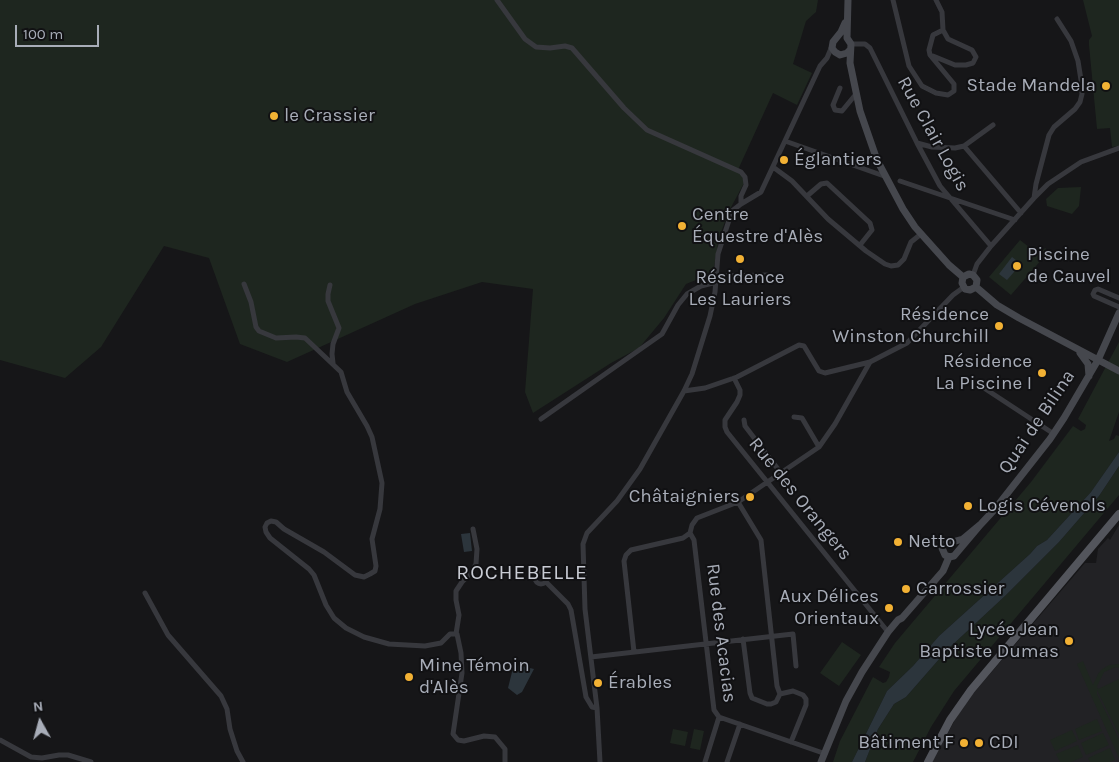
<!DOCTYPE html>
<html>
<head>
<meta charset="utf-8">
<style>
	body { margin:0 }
	#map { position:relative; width:1119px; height:762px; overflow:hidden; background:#161618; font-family:Karla,sans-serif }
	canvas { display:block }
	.north { position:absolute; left:15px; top:697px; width:50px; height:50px; -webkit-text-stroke:4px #111113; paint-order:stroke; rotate:353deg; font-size:14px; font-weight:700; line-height:20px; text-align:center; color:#a8adb8 }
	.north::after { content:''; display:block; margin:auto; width:18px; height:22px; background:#a8adb8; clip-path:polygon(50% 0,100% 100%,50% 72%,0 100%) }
	.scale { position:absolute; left:15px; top:25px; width:84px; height:22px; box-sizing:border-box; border:2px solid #a8adb8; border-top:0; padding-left:6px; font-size:15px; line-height:18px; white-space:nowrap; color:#a8adb8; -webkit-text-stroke:4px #111113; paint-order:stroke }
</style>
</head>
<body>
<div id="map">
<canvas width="1119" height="762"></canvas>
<div class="north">N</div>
<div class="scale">100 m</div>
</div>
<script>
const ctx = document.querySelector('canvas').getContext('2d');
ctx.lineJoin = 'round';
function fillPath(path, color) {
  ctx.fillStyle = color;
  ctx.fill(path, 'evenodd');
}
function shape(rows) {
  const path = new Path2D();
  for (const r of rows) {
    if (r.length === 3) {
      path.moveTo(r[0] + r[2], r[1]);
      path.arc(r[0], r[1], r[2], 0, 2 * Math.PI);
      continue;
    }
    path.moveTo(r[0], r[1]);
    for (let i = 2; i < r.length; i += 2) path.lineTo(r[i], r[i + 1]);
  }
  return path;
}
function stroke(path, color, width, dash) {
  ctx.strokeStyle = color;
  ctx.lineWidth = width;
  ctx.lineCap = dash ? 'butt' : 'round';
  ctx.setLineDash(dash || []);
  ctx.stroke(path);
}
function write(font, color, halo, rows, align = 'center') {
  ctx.font = font + ' Karla,sans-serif';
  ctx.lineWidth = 4;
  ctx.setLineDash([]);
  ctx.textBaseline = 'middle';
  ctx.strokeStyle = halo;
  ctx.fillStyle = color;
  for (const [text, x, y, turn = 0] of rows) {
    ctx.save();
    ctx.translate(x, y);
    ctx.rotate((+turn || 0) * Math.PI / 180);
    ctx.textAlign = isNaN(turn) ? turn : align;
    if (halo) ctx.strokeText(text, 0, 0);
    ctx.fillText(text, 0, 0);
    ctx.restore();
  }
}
const built = shape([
	[1119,525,1119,762,932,762,956,718,971,696,1085,563,1096,563,1098,549,1108,538,1110,540]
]);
const green = shape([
	[0,0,818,0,816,12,806,21,793,64,812,73,797,105,773,93,737,172,742,174,744,183,728,213,719,238,712,278,696,280,686,284,664,318,639,348,611,363,533,413,525,392,533,289,482,282,415,304,287,362,240,344,209,258,164,246,101,347,65,378,0,360],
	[1083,0,1119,0,1119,146,1112,147,1110,128,1097,129,1089,45,1089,40,1092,36],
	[1081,187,1079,206,1072,214,1047,206,1046,199,1058,188],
	[1020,240,1039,255,1045,248,1049,251,1011,295,989,277],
	[1119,342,1119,412,1109,441,1114,439,1116,435,1119,436,1119,452,1091,492,1047,540,1037,546,1030,554,939,636,913,666,887,691,852,762,833,762,840,741,873,677,883,683,886,682,889,677,890,672,879,667,895,643,1031,482,1073,426,1081,431,1085,429,1086,425,1078,419],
	[1119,466,1119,495,954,691,931,727,913,762,865,762,878,729,894,704,906,697,948,649,1005,596,1059,542,1099,496],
	[842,642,861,655,839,686,820,673],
	[1083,661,1093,685,1098,674,1101,670,1109,665,1119,664,1119,668,1116,667,1104,672,1097,686,1098,689,1119,679,1119,735,1097,690,1097,694,1119,739,1119,758,1077,664],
	[1097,719,1102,731,1079,740,1075,729],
	[673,729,688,732,685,746,670,743],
	[694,729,704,731,700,750,690,748],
	[1072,730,1077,741,1055,751,1050,740],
	[1103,733,1109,745,1086,755,1081,743],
	[1078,745,1083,757,1071,762,1060,762,1056,754],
	[1110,748,1115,760,1110,762,1090,762,1088,758]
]);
const water = shape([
	[1012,257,1021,264,1007,280,999,274],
	[1119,452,1119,466,1099,496,1059,542,1005,596,948,649,906,697,894,704,878,729,865,762,852,762,887,691,913,666,939,636,1030,554,1037,546,1047,540,1091,492],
	[470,533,472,551,464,552,461,534],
	[514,664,534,669,522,692,517,695,508,688]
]);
const street = shape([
	[497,0,525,39,536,47,550,48,565,46,572,48,624,108,647,130,741,172,745,177,746,185,741,196,741,204],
	[893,0,909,66,922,86,936,93,948,95,954,91,954,84,930,55,929,50,933,35,943,30,942,12,936,0],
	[851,44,865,44,870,48,917,143,940,186,991,246],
	[933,56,955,65,966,65,973,63,976,57,972,50,948,39,943,30],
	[840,88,833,105,835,110,842,111,856,94],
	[785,141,884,176],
	[917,143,932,147,955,148,964,146,993,125],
	[964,146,1021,213],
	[773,167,792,181,828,219,866,251,885,264,891,266,898,265,904,259,911,242,921,234],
	[900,181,1015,220],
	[807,196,821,184,827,183,870,223,872,230,860,245],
	[1034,198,1036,184,1049,135,1054,127,1075,109,1080,102,1082,94,1081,80,1078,61,1071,41,1057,19],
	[973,275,977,264,991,246,1034,198,1048,184,1081,162,1119,148],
	[717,276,768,275],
	[244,284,251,302,256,327,259,331,276,338,296,337,305,338,341,372,347,392,367,426,372,437,382,483,380,509,372,539,376,566,375,571,370,574,364,577,355,575,324,552,284,529,276,522,271,521,267,523,265,527,266,532,270,538,309,569,314,575,326,605,334,618,346,628,364,637,389,644,425,646,441,643,450,634,457,634,461,653,462,673,453,734,458,740,464,741,484,736,495,737,505,749,505,762],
	[330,285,328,294,328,301,339,328,333,344,332,354,333,363],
	[1119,298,1098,289,1095,290,1093,294,1094,296,1119,307],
	[734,378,740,390,740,395,737,402,725,420,725,427,727,432,888,632],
	[984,388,1054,434],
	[684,391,705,388,737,377,799,345,804,346,819,371,825,373,870,362,907,343,953,295,964,287],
	[794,417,802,418,819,447],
	[541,419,662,334,678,305,687,294,701,286,717,282],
	[744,420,745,426,781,473],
	[738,502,761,540,777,686,780,694,776,702,771,704,767,704,752,698,750,693,743,639],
	[690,533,694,540,714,710,719,717,823,753],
	[541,578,6],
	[546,582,568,604,571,610,586,697,592,707,597,708],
	[145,593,168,635,221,696,227,709,230,729,237,751,243,762],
	[456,634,459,615,456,600,456,591,462,582,471,573,476,564,477,549,473,529],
	[634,652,624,561,626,555,631,550,683,538,690,533,692,525,697,518,738,502,819,447,835,424,870,362],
	[591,657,793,634,796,666],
	[780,694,793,691,803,695,806,699,806,705,791,742],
	[0,740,31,757,42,758,59,755,68,755,91,762],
	[600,762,597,708,585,609,583,544,587,533,617,501,640,469,684,391,692,374,710,316,715,292,718,254,732,211,741,204,761,192,820,66,827,58,832,46],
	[705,762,719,717],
	[727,762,740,724]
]);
const secondary = shape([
	[848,0,847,38,851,44,850,63,860,111,877,160,903,209,915,227,949,265,963,277],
	[845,23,841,32,833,42,832,48,835,52,840,55,847,53,850,50],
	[963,277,962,283,965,289,970,290,976,287],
	[963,277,969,274,973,275,977,280,976,287],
	[976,287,997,305,1019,318,1119,371],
	[1080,353,1088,364,1089,376],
	[981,524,954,556,949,557,945,555,942,548,945,544,963,539,981,524,995,509,1050,439,1064,418,1098,360,1119,313],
	[821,762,846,701,862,672,888,632,898,620,902,618,943,571,949,557]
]);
const primary = shape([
	[928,762,950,720,971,690,1119,514]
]);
const markers = [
	[1106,86,5,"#f2b134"],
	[274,116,5,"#f2b134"],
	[784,160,5,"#f2b134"],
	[682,226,5,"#f2b134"],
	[740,259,5,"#f2b134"],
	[1017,266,5,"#f2b134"],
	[999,326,5,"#f2b134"],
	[1042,373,5,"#f2b134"],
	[750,497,5,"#f2b134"],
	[968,506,5,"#f2b134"],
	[898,542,5,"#f2b134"],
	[906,589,5,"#f2b134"],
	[889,608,5,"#f2b134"],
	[1069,641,5,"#f2b134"],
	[409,677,5,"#f2b134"],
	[598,683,5,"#f2b134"],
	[964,743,5,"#f2b134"],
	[979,743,5,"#f2b134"]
];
const poiNames = [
	["Stade Mandela",1096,86,"right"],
	["le Crassier",284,116],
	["Églantiers",794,160],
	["Centre",692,215],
	["Équestre d'Alès",692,237],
	["Piscine",1027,255],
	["de Cauvel",1027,277],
	["Résidence",740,278,"center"],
	["Les Lauriers",740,300,"center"],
	["Résidence",989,315,"right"],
	["Winston Churchill",989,337,"right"],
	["Résidence",1032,362,"right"],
	["La Piscine I",1032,384,"right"],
	["Châtaigniers",740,497,"right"],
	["Logis Cévenols",978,506],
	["Netto",908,542],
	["Carrossier",916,589],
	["Aux Délices",879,597,"right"],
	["Orientaux",879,619,"right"],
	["Lycée Jean",1059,630,"right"],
	["Baptiste Dumas",1059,652,"right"],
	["Mine Témoin",419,666],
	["d'Alès",419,688],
	["Érables",608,683],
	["Bâtiment F",954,743,"right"],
	["CDI",989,743]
];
const streetNames = [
	["Rue Clair Logis",933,134,61],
	["Quai de Bilina",1037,422,-56],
	["Rue des Orangers",800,499,51],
	["Rue des Acacias",721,633,83]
];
const quarterNames = [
	["ROCHEBELLE",522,573]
];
fillPath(built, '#222225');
fillPath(green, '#1e261f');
fillPath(water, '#2c353c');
stroke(street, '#37383d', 5);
stroke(secondary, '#45474d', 7);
stroke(primary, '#53555c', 8);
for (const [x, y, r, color] of markers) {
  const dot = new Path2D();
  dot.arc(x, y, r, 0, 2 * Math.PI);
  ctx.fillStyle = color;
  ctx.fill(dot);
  stroke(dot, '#111113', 2);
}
write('19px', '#a8adb8', '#111113', poiNames, 'left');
write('19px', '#a8adb8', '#111113', streetNames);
ctx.letterSpacing = '1px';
write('21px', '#c9ccd4', '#111113', quarterNames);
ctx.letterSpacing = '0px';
</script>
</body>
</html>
